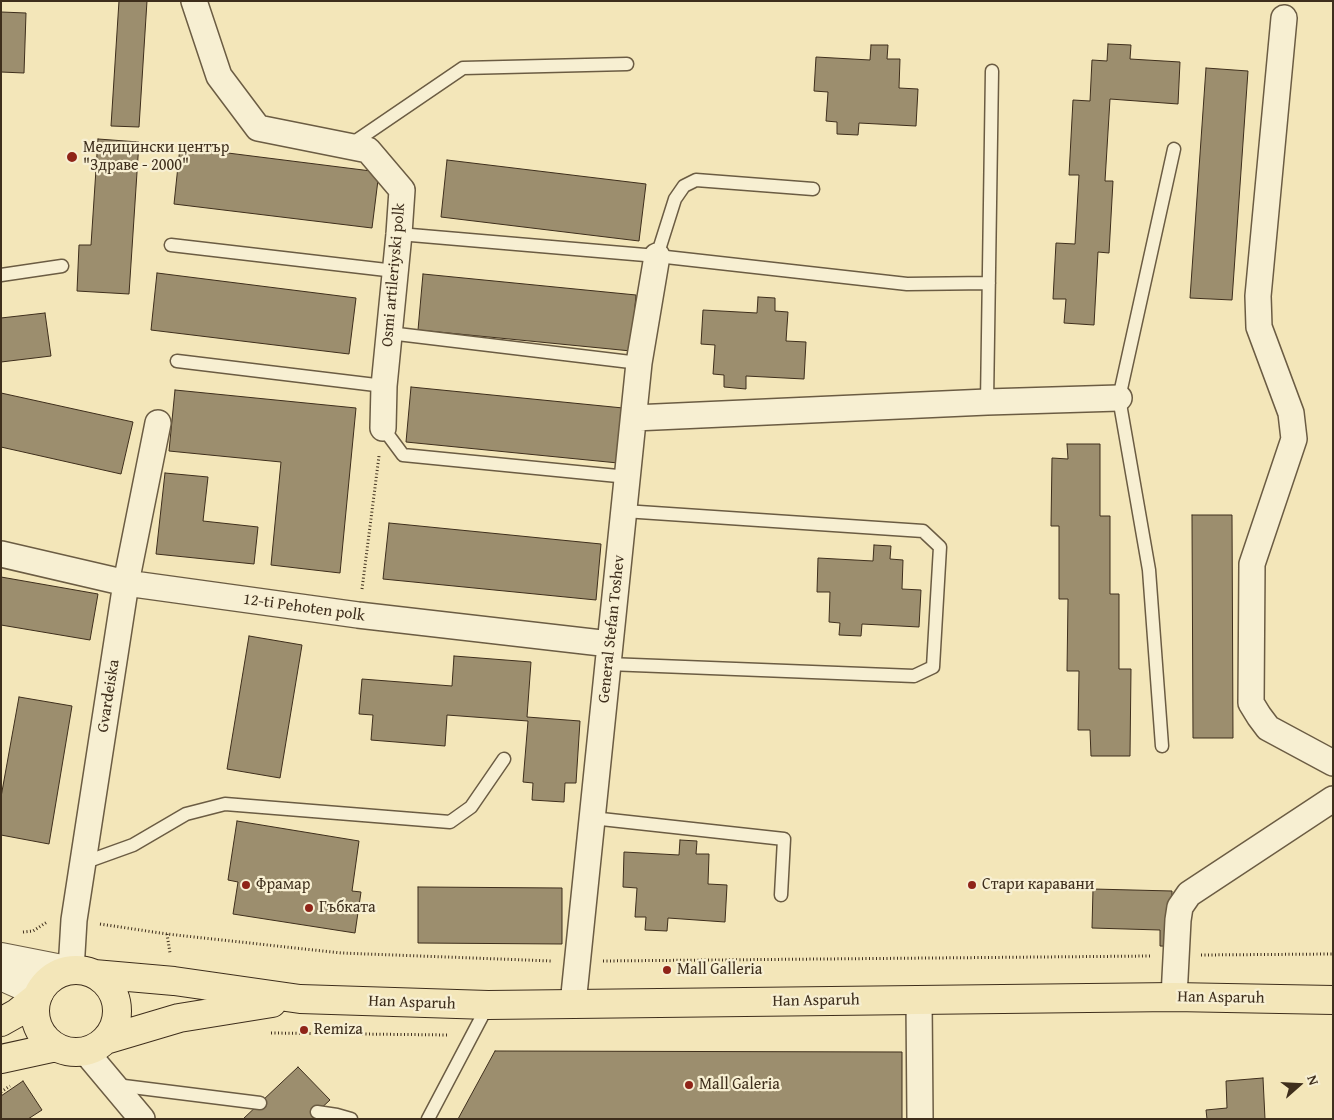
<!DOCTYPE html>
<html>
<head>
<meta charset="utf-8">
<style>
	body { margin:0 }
	#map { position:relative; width:1334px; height:1120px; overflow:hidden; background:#f3e6b9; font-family:"Gentium Book Plus",serif }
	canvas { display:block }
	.frame { position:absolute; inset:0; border:2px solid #3e2e1c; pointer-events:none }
	.north { position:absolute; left:1274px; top:1060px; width:50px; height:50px; -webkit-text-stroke:4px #f7efd2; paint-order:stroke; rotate:71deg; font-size:14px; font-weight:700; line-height:20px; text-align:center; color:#3e2e1c }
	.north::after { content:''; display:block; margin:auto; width:18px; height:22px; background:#3e2e1c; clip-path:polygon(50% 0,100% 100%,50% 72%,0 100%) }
</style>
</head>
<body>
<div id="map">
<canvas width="1334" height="1120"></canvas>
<div class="frame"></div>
<div class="north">N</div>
</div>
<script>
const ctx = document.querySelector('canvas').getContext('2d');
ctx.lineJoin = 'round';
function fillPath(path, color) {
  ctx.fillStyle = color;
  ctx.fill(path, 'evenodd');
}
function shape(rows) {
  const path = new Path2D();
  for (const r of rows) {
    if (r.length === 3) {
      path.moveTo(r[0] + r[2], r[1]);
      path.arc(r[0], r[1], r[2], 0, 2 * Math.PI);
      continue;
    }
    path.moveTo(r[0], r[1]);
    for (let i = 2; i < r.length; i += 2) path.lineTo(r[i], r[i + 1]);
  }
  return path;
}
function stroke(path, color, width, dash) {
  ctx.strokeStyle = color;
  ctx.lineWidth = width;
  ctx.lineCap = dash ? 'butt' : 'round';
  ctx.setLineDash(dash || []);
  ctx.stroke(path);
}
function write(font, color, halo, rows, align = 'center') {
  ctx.font = font + ' "Gentium Book Plus",serif';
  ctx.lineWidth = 4.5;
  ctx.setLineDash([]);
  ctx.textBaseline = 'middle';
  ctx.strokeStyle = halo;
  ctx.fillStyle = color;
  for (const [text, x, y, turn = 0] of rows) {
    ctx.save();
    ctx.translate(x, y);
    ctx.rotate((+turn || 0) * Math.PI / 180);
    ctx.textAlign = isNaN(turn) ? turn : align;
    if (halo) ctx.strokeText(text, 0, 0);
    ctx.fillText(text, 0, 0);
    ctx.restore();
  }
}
const building = shape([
	[119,1,147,1,139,127,111,126,119,1],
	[1,12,26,13,24,73,1,72,1,12],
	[1108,44,1131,45,1130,59,1180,62,1178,104,1110,99,1105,181,1113,181,1109,253,1098,252,1094,325,1064,323,1066,299,1053,299,1056,243,1075,244,1079,175,1069,175,1073,100,1090,101,1092,60,1107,61,1108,44],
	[871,45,888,45,887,59,900,59,899,88,918,89,916,126,859,123,858,135,837,134,837,122,826,121,828,92,814,91,816,57,870,60,871,45],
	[1206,68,1248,71,1232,300,1190,298,1206,68],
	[98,139,139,142,129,294,77,291,79,245,91,245,98,139],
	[180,147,379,172,372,228,174,204,180,147],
	[447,160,646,184,639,241,441,217,447,160],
	[157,273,356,298,349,354,151,330,157,273],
	[423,274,636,295,631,351,418,330,423,274],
	[758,297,775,298,775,311,788,312,786,341,806,342,804,379,746,376,746,389,724,387,724,375,713,374,715,345,701,344,703,310,757,313,758,297],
	[45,313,51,356,1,362,1,318,45,313],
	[411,387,623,408,618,463,406,442,411,387],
	[175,390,356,408,340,573,271,565,281,462,169,451,175,390],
	[1,393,133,422,121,474,1,447,1,393],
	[1067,444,1100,444,1100,516,1110,516,1110,594,1119,594,1119,669,1131,669,1130,756,1091,756,1090,730,1078,730,1079,671,1067,671,1068,599,1059,599,1059,526,1051,526,1052,458,1068,459,1067,444],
	[165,473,208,477,203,521,258,527,254,564,156,554,165,473],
	[1192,515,1232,515,1233,738,1193,738,1192,515],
	[389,523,601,544,596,600,383,579,389,523],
	[874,545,891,546,890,559,903,560,902,589,921,590,919,627,862,624,861,636,839,635,840,623,829,622,830,592,817,592,818,558,873,561,874,545],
	[1,577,98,594,90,640,1,625,1,577],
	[249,636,302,645,280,778,227,769,249,636],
	[454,656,531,662,527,717,580,721,576,783,565,783,564,802,532,800,533,783,523,782,528,721,447,715,445,746,371,740,373,715,359,714,362,679,452,686,454,656],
	[19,697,72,706,49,844,1,835,1,797,19,697],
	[237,821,359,841,352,891,361,892,355,933,233,914,238,882,228,880,237,821],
	[680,840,697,841,696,854,709,854,708,884,727,885,725,922,668,918,667,931,645,930,646,917,635,917,637,888,623,887,624,852,679,855,680,840],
	[418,887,562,888,562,944,418,943,418,887],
	[1093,889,1172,891,1172,920,1188,947,1160,946,1160,930,1092,928,1093,889],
	[495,1051,902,1052,902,1119,458,1119,495,1051],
	[298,1067,330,1100,317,1112,323,1119,243,1119,298,1067],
	[1263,1078,1265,1119,1207,1119,1206,1110,1227,1108,1226,1081,1263,1078],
	[23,1081,42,1110,28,1119,1,1119,1,1096,23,1081]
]);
const path = shape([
	[362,589,379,456],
	[100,924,167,934,341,953,552,961],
	[23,932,33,931,47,922],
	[167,934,170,953],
	[1201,955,1333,954],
	[603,961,1150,956],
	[271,1033,449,1035],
	[1,1092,10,1086]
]);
const service = shape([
	[350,145,463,68,627,64],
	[399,234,657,256,907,284,989,283],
	[171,245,395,271],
	[657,256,675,199,684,186,696,180,813,189],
	[1,275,62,266],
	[389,333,639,363],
	[177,361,384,386],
	[987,402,992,71],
	[383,428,403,455,628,477],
	[608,664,914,676,933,667,940,547,923,531,624,511],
	[1162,746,1149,570,1119,398,1174,149],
	[592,818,784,839,781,895],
	[83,863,133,845,186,814,225,804,450,822,471,807,504,759],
	[116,1085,260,1103],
	[317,1112,337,1115,351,1119],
	[428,1119,488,1005]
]);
const minor = shape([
	[194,1,219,76,258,128,368,150,402,190,399,234,384,386,383,428],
	[1284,18,1258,296,1259,327,1291,413,1294,439,1252,564,1251,703,1259,716,1268,728,1333,763],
	[634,418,987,402,1119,398],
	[1,554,126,583,358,615,610,644],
	[71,970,74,920,126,583,158,423],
	[1174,997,1178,920,1180,907,1189,894,1333,799],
	[919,1000,920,1119],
	[573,1004,639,363,657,256],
	[85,1051,142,1119]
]);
const tertiary = shape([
	[1,957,67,970],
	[1,976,39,993]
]);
const primary = shape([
	[76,1011,41],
	[94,974,174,981,300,999,488,1005,1174,997,1333,1000],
	[1,1022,17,1013,37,997],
	[105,1040,179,1018,272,1003],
	[1,1059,56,1047]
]);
const markers = [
	[72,157,6,"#8f2418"],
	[246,885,5,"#8f2418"],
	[972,885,5,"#8f2418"],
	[309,908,5,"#8f2418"],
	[667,970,5,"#8f2418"],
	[304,1030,5,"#8f2418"],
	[689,1085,5,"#8f2418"]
];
const poiNames = [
	["Медицински център",83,148],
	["\"Здраве - 2000\"",83,166],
	["Фрамар",256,885],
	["Стари каравани",982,885],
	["Гъбката",319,908],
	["Mall Galleria",677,970],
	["Remiza",314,1030],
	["Mall Galeria",699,1085]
];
const streetNames = [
	["Osmi artileriyski polk",394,275,-85],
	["12-ti Pehoten polk",304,608,8],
	["General Stefan Toshev",612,629,-84],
	["Gvardeiska",109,696,-81],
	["Han Asparuh",1221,998,1],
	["Han Asparuh",816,1001,-1],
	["Han Asparuh",412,1003,2]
];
fillPath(building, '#9c8e6e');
stroke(building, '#3e2e1c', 1);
stroke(service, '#6b5c43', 15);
stroke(minor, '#6b5c43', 28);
stroke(tertiary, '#6b5c43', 30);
stroke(primary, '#3e2e1c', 30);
stroke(path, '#3e2e1c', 3, [1, 2.5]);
stroke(service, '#f7efd2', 12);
stroke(minor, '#f7efd2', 25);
stroke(tertiary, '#f7efd2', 28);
stroke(primary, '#f3e6b9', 28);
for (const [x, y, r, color] of markers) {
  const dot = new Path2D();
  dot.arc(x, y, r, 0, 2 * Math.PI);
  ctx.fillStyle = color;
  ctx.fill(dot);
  stroke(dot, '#f7efd2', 2);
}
write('16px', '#3e2e1c', '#f7efd2', poiNames, 'left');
write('16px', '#3e2e1c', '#f7efd2', streetNames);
</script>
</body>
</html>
